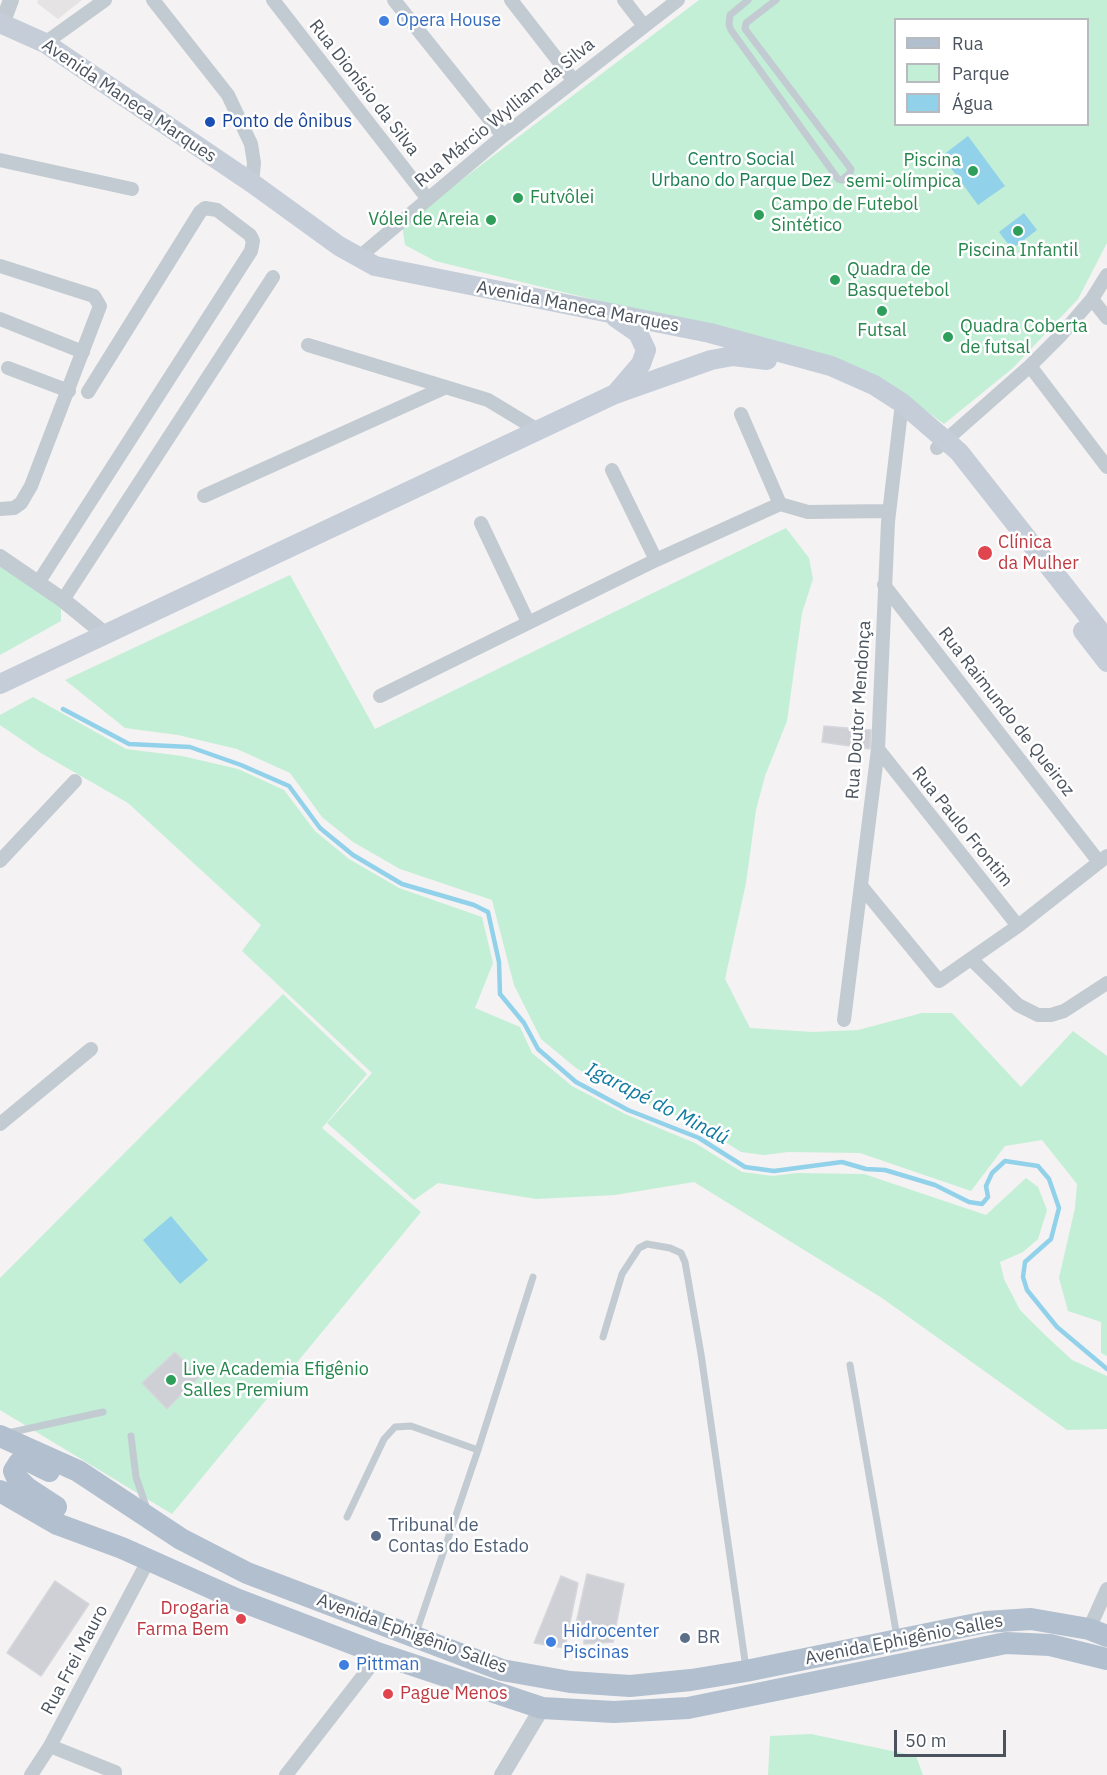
<!DOCTYPE html>
<html>
<head>
<meta charset="utf-8">
<style>
	body { margin:0 }
	#map { position:relative; width:1107px; height:1775px; overflow:hidden; background:#f4f2f2; font-family:"IBM Plex Sans",sans-serif }
	canvas { display:block }
	.legend { position:absolute; left:894px; top:18px; width:195px; height:108px; box-sizing:border-box; background:#fff; border:2px solid #b7babf; margin:0; padding:8px 10px; list-style:none; font-size:18px; color:#4a535e }
	.legend li { display:flex; align-items:center; gap:12px; height:30px }
	.legend b { width:30px; border:2px solid #b7babf }
	.scale { position:absolute; left:894px; top:1730px; width:112px; height:27px; box-sizing:border-box; border:3px solid #4a535e; border-top:0; padding-left:8px; font-size:18px; line-height:21px; white-space:nowrap; color:#4a535e; -webkit-text-stroke:4px #fff; paint-order:stroke }
</style>
</head>
<body>
<div id="map">
<canvas width="1107" height="1775"></canvas>
<ul class="legend">
<li><b style="height:8px;background:#b2bfcf"></b>Rua</li>
<li><b style="height:16px;background:#c3efd6"></b>Parque</li>
<li><b style="height:16px;background:#91d2ea"></b>Água</li>
</ul>
<div class="scale">50 m</div>
</div>
<script>
const ctx = document.querySelector('canvas').getContext('2d');
ctx.lineJoin = 'round';
function fillPath(path, color) {
  ctx.fillStyle = color;
  ctx.fill(path, 'evenodd');
}
function shape(rows) {
  const path = new Path2D();
  for (const r of rows) {
    path.moveTo(r[0], r[1]);
    for (let i = 2; i < r.length; i += 2) path.lineTo(r[i], r[i + 1]);
  }
  return path;
}
function stroke(path, color, width, dash) {
  ctx.strokeStyle = color;
  ctx.lineWidth = width;
  ctx.lineCap = dash ? 'butt' : 'round';
  ctx.setLineDash(dash || []);
  ctx.stroke(path);
}
function write(font, color, halo, rows, align = 'center') {
  ctx.font = font + ' "IBM Plex Sans",sans-serif';
  ctx.lineWidth = 5;
  ctx.setLineDash([]);
  ctx.textBaseline = 'middle';
  ctx.strokeStyle = halo;
  ctx.fillStyle = color;
  for (const [text, x, y, turn = 0] of rows) {
    ctx.save();
    ctx.translate(x, y);
    ctx.rotate((+turn || 0) * Math.PI / 180);
    ctx.textAlign = isNaN(turn) ? turn : align;
    if (halo) ctx.strokeText(text, 0, 0);
    ctx.fillText(text, 0, 0);
    ctx.restore();
  }
}
const education = shape([
	[38,0,82,0,58,19,37,3]
]);
const green = shape([
	[699,0,1107,0,1107,243,1078,299,1013,368,944,424,906,396,674,319,435,261,405,245,402,225],
	[896,20,1088,20,1088,124,896,124],
	[786,528,809,558,813,579,802,613,787,721,765,776,756,810,746,883,725,979,750,1028,813,1032,858,1030,922,1013,952,1013,1021,1087,1073,1031,1107,1056,1107,1356,1101,1353,1101,1322,1068,1311,1059,1278,1075,1208,1077,1184,1042,1140,1005,1146,971,1191,860,1153,788,1152,764,1155,741,1152,697,1124,626,1095,576,1068,541,1039,514,985,492,900,400,869,353,842,322,817,290,773,237,749,178,735,125,728,65,680,290,575,375,729],
	[0,565,61,608,61,621,0,655],
	[33,697,126,749,182,756,238,769,284,790,315,831,349,859,399,888,482,917,493,963,475,1008,520,1027,532,1053,572,1086,625,1114,695,1143,742,1172,773,1176,797,1173,864,1174,986,1215,1026,1178,1038,1187,1047,1210,1038,1239,1023,1252,1000,1262,1004,1279,1020,1310,1044,1334,1072,1360,1107,1376,1107,1429,1067,1430,882,1298,694,1182,615,1195,536,1199,438,1183,414,1200,327,1123,372,1073,242,951,261,925,128,803,41,753,0,725,0,715],
	[283,994,367,1074,322,1128,421,1212,172,1514,0,1410,0,1278],
	[811,1734,916,1756,923,1775,768,1775,770,1736]
]);
const water = shape([
	[968,136,1005,186,978,205,942,156],
	[1024,213,1037,230,1012,249,999,232],
	[171,1216,208,1260,180,1284,143,1240]
]);
const stream = shape([
	[63,709,129,744,190,747,241,765,289,786,320,828,353,855,402,884,474,905,488,912,499,962,500,994,524,1023,538,1049,576,1082,628,1110,699,1138,745,1167,774,1171,842,1162,866,1169,885,1170,935,1185,969,1202,982,1204,988,1197,986,1186,992,1173,1005,1161,1038,1166,1049,1179,1059,1208,1051,1239,1025,1262,1023,1277,1027,1290,1057,1327,1107,1369]
]);
const building = shape([
	[824,726,871,730,870,749,822,742,824,726],
	[175,1352,199,1377,167,1409,142,1383,175,1352],
	[587,1574,624,1584,613,1642,584,1644,584,1633,575,1628,587,1574],
	[561,1576,578,1583,565,1648,534,1643,561,1576],
	[55,1581,89,1604,41,1676,7,1653,55,1581]
]);
const service = shape([
	[748,0,730,15,729,25,731,30,838,179,842,180,850,173,851,169,745,29,746,23,776,0],
	[603,1337,622,1274,639,1248,647,1244,670,1248,681,1253,685,1262,701,1354,746,1668],
	[850,1365,897,1637],
	[8,1433,103,1412],
	[131,1436,136,1477,147,1509],
	[347,1517,384,1439,395,1427,411,1426,478,1450],
	[416,1633,478,1450,533,1277]
]);
const minor = shape([
	[153,0,228,95,251,144,254,163,252,183],
	[273,0,427,198],
	[394,0,503,136],
	[511,0,574,81],
	[624,0,644,26],
	[45,43,105,0],
	[0,160,132,189],
	[358,258,503,136,678,0],
	[0,266,94,296,100,306,31,486,21,503,14,508,0,509],
	[1092,299,1107,318],
	[0,319,83,352],
	[308,345,488,400,536,429],
	[1030,366,1107,467],
	[8,368,69,391],
	[741,414,780,504,808,512,889,511],
	[937,448,1030,366,1061,335,1092,299,1107,275],
	[612,470,656,560],
	[204,496,446,387],
	[481,523,528,622],
	[38,583,251,251,253,241,250,235,217,210,205,208,200,212,88,392],
	[884,585,1099,862],
	[63,600,273,277],
	[380,696,656,560,780,504],
	[878,749,1018,926],
	[0,861,75,781],
	[861,886,939,981,1018,926,1107,856],
	[972,960,1018,1005,1038,1015,1051,1015,1064,1011,1107,983],
	[844,1020,878,749,888,522,902,403],
	[0,1124,91,1049],
	[1089,1629,1107,1589],
	[50,1746,115,1772,115,1775],
	[31,1775,50,1746,148,1561],
	[286,1775,380,1654]
]);
const tertiary = shape([
	[2,24,11,0],
	[0,557,63,600,106,635],
	[502,1775,542,1708]
]);
const secondary = shape([
	[0,23,45,43,252,183,339,246,375,266,710,333,831,366,874,385,902,403,959,452,1107,640],
	[615,317,638,333,646,350,641,364,617,392],
	[1083,631,1107,662],
	[0,684,615,394,711,360,733,356,767,360]
]);
const primary = shape([
	[0,1436,78,1471,181,1539,247,1573,502,1670,570,1682,630,1686,691,1680,746,1671,986,1622,1031,1619,1089,1629,1107,1636],
	[49,1471,27,1460,19,1463,14,1471,17,1478,27,1488,56,1507],
	[0,1491,57,1524,122,1548,236,1599,380,1654,542,1708,614,1712,688,1708,1006,1643,1050,1645,1107,1659]
]);
const markers = [
	[384,21,6,"#3f7fe0"],
	[210,122,6,"#1a4fb4"],
	[973,171,6,"#2e9e5b"],
	[518,198,6,"#2e9e5b"],
	[759,215,6,"#2e9e5b"],
	[491,220,6,"#2e9e5b"],
	[1018,231,6,"#2e9e5b"],
	[835,280,6,"#2e9e5b"],
	[882,311,6,"#2e9e5b"],
	[948,337,6,"#2e9e5b"],
	[985,553,8,"#e0444e"],
	[171,1380,6,"#2e9e5b"],
	[376,1536,6,"#5c6f8a"],
	[241,1619,6,"#e0444e"],
	[685,1638,6,"#5c6f8a"],
	[551,1642,6,"#3f7fe0"],
	[344,1665,6,"#3f7fe0"],
	[388,1694,6,"#e0444e"]
];
const shopNames = [
	["Opera House",396,21],
	["Hidrocenter",563,1632],
	["Piscinas",563,1653],
	["Pittman",356,1665]
];
const streetNames = [
	["Rua Dionísio da Silva",364,88,52],
	["Avenida Maneca Marques",129,101,34],
	["Rua Márcio Wylliam da Silva",505,113,-39],
	["Avenida Maneca Marques",578,307,11],
	["Rua Doutor Mendonça",859,710,-86],
	["Rua Raimundo de Queiroz",1006,712,52],
	["Rua Paulo Frontim",962,827,51],
	["Avenida Ephigênio Salles",412,1634,20],
	["Avenida Ephigênio Salles",904,1640,-11],
	["Rua Frei Mauro",75,1660,-62]
];
const transitNames = [
	["Ponto de ônibus",222,122]
];
const parkNames = [
	["Centro Social",741,160],
	["Urbano do Parque Dez",741,181]
];
const leisureNames = [
	["Piscina",961,161,"right"],
	["semi-olímpica",961,182,"right"],
	["Futvôlei",530,198],
	["Campo de Futebol",771,205],
	["Sintético",771,226],
	["Vólei de Areia",479,220,"right"],
	["Piscina Infantil",1018,251,"center"],
	["Quadra de",847,270],
	["Basquetebol",847,291],
	["Quadra Coberta",960,327],
	["de futsal",960,348],
	["Futsal",882,331,"center"],
	["Live Academia Efigênio",183,1370],
	["Salles Premium",183,1391]
];
const healthNames = [
	["Clínica",998,543],
	["da Mulher",998,564],
	["Drogaria",229,1609,"right"],
	["Farma Bem",229,1630,"right"],
	["Pague Menos",400,1694]
];
const serviceNames = [
	["Tribunal de",388,1526],
	["Contas do Estado",388,1547],
	["BR",697,1638]
];
const waterNames = [
	["Igarapé do Mindú",657,1104,27]
];
fillPath(education, '#e5e3e3');
fillPath(green, '#c3efd6');
fillPath(water, '#91d2ea');
stroke(stream, '#91d2ea', 4.5);
fillPath(building, '#cfd0d6');
stroke(building, '#d6d7dc', 1.5);
stroke(service, '#c3cbd2', 7);
stroke(minor, '#c3cbd2', 14);
stroke(tertiary, '#c3cbd2', 16);
stroke(secondary, '#c5cdd9', 20);
stroke(primary, '#b2bfcf', 22);
for (const [x, y, r, color] of markers) {
  const dot = new Path2D();
  dot.arc(x, y, r, 0, 2 * Math.PI);
  ctx.fillStyle = color;
  ctx.fill(dot);
  stroke(dot, '#fff', 2);
}
write('18px', '#366cbe', '#fff', shopNames, 'left');
write('18px', '#4a535e', '#fff', streetNames);
write('18px', '#164399', '#fff', transitNames, 'left');
write('18px', '#1b7f54', '#fff', parkNames);
write('18px', '#27864d', '#fff', leisureNames, 'left');
write('18px', '#be3a42', '#fff', healthNames, 'left');
write('18px', '#4e5e75', '#fff', serviceNames, 'left');
write('italic 20px', '#117aa2', '#fff', waterNames);
</script>
</body>
</html>
